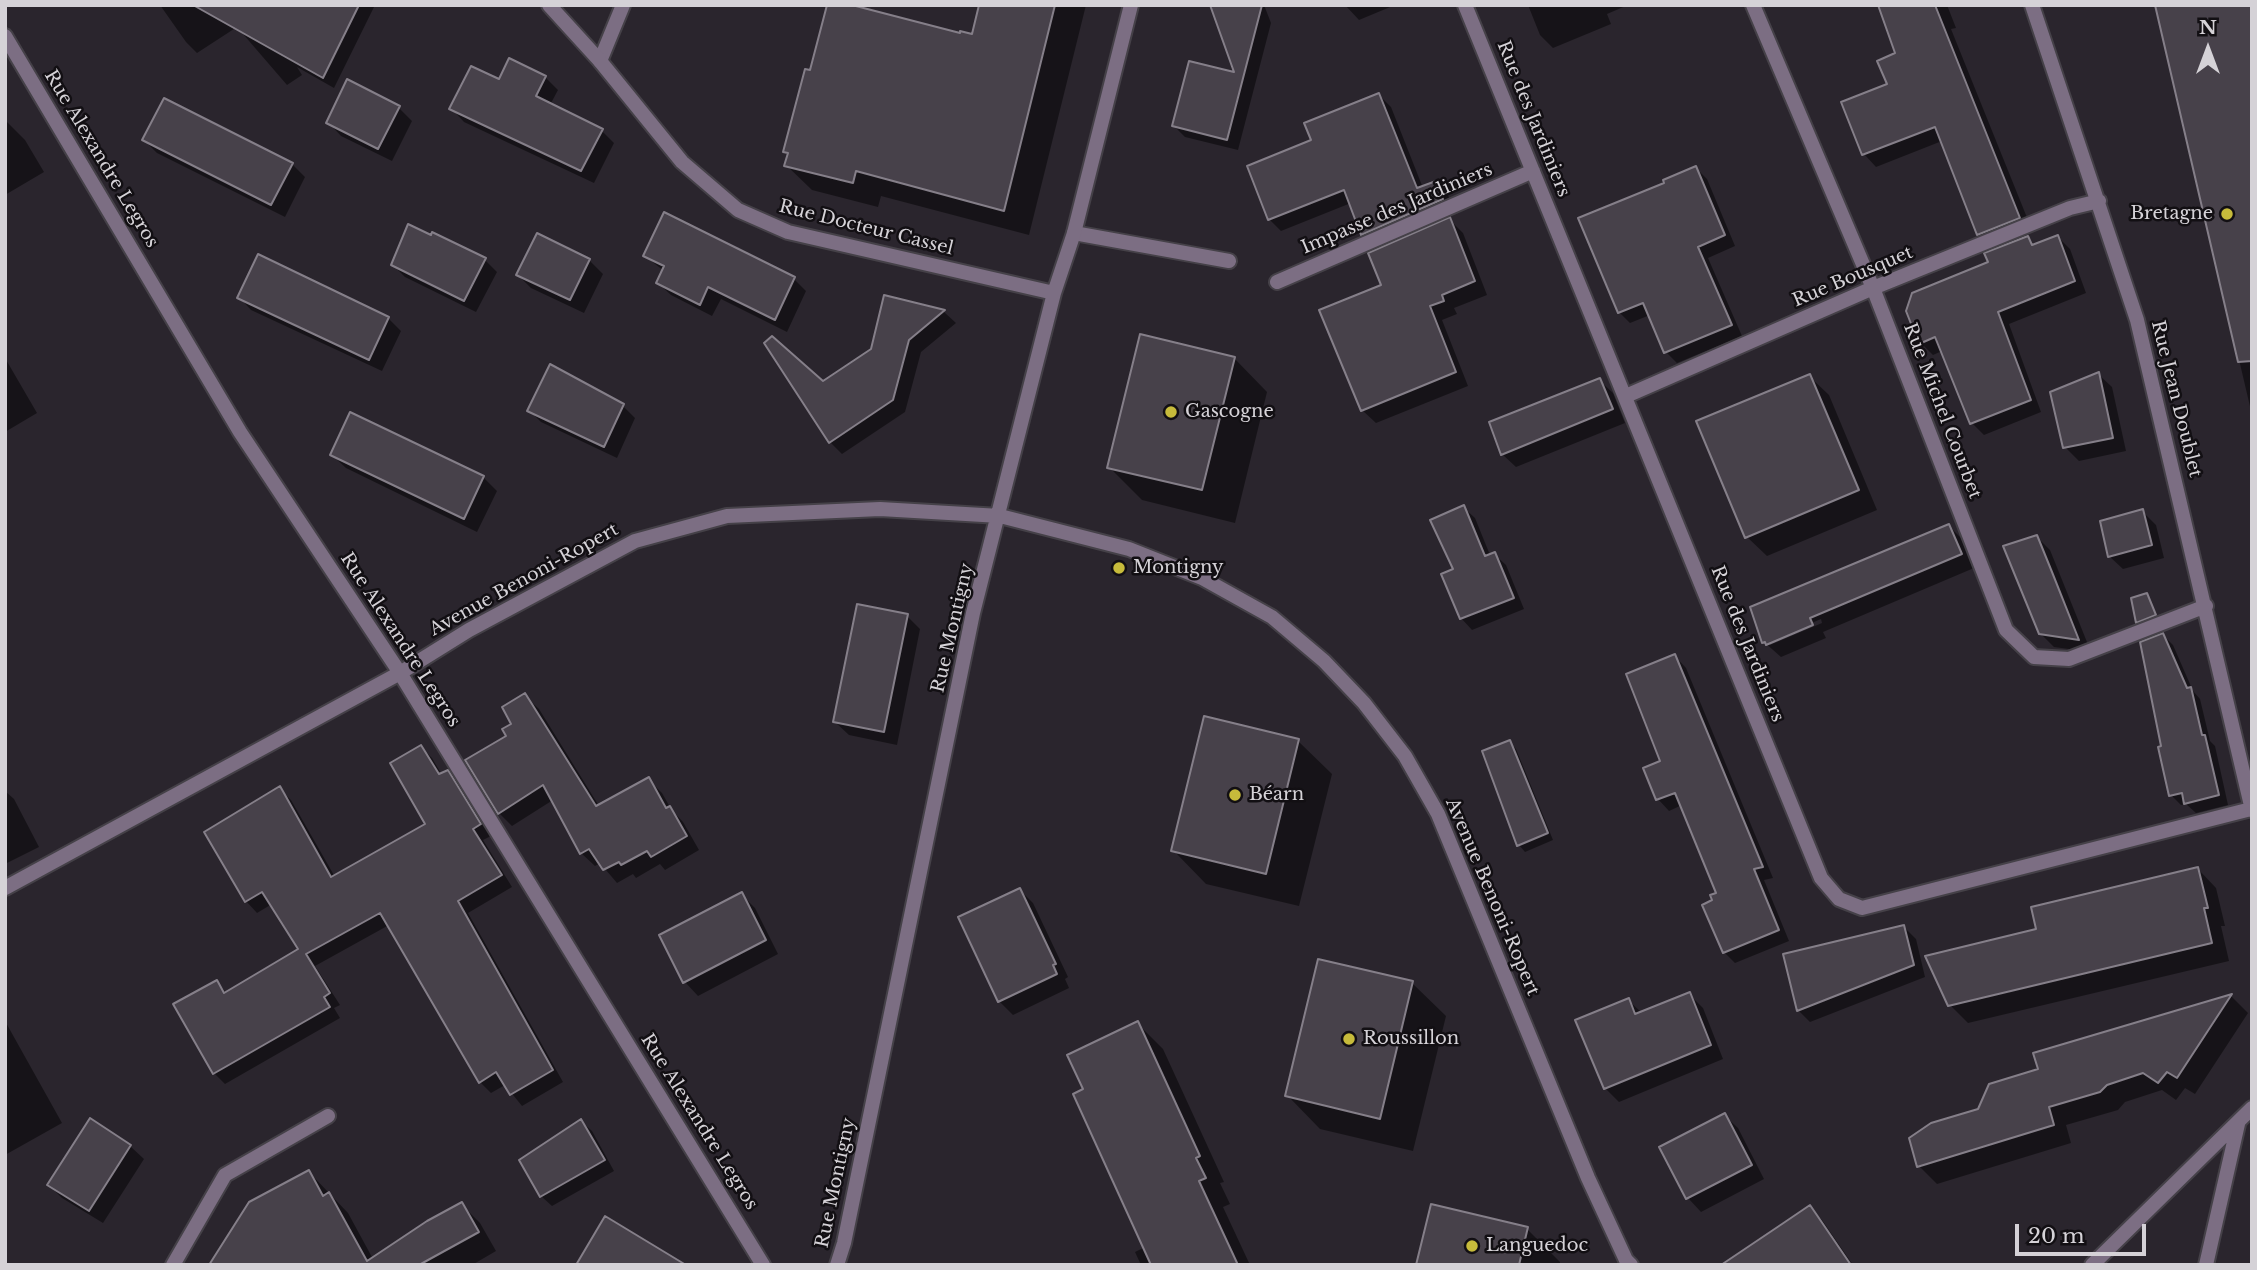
<!DOCTYPE html>
<html>
<head>
<meta charset="utf-8">
<style>
	body { margin:0 }
	#map { position:relative; width:2257px; height:1270px; overflow:hidden; background:#2a252d; font-family:"Libre Baskerville",serif }
	canvas { display:block }
	.frame { position:absolute; inset:0; border:7px solid #d5d2d7; pointer-events:none }
	.north { position:absolute; left:2173px; top:14px; width:70px; height:70px; -webkit-text-stroke:5px #120f13; paint-order:stroke; rotate:0deg; font-size:19px; font-weight:700; line-height:28px; text-align:center; color:#d5d2d7 }
	.north::after { content:''; display:block; margin:auto; width:24px; height:32px; background:#d5d2d7; clip-path:polygon(50% 0,100% 100%,50% 72%,0 100%) }
	.scale { position:absolute; left:2015px; top:1224px; width:131px; height:32px; box-sizing:border-box; border:4px solid #d5d2d7; border-top:0; padding-left:9px; font-size:21px; line-height:24px; white-space:nowrap; color:#d5d2d7; -webkit-text-stroke:5px #120f13; paint-order:stroke }
</style>
</head>
<body>
<div id="map">
<canvas width="2257" height="1270"></canvas>
<div class="frame"></div>
<div class="north">N</div>
<div class="scale">20 m</div>
</div>
<script>
const ctx = document.querySelector('canvas').getContext('2d');
ctx.lineJoin = 'round';
function fillPath(path, color) {
  ctx.fillStyle = color;
  ctx.fill(path, 'evenodd');
}
function shape(rows) {
  const path = new Path2D();
  for (const r of rows) {
    path.moveTo(r[0], r[1]);
    for (let i = 2; i < r.length; i += 2) path.lineTo(r[i], r[i + 1]);
  }
  return path;
}
function stroke(path, color, width, dash) {
  ctx.strokeStyle = color;
  ctx.lineWidth = width;
  ctx.lineCap = dash ? 'butt' : 'round';
  ctx.setLineDash(dash || []);
  ctx.stroke(path);
}
function write(font, color, halo, rows, align = 'center') {
  ctx.font = font + ' "Libre Baskerville",serif';
  ctx.lineWidth = 5;
  ctx.setLineDash([]);
  ctx.textBaseline = 'middle';
  ctx.strokeStyle = halo;
  ctx.fillStyle = color;
  for (const [text, x, y, turn = 0] of rows) {
    ctx.save();
    ctx.translate(x, y);
    ctx.rotate((+turn || 0) * Math.PI / 180);
    ctx.textAlign = isNaN(turn) ? turn : align;
    if (halo) ctx.strokeText(text, 0, 0);
    ctx.fillText(text, 0, 0);
    ctx.restore();
  }
}
const shadow = shape([
	[160,5,375,5,334,88,297,67,302,75,287,85,237,27,197,53,186,42],
	[981,5,1086,5,1029,235,881,196,878,207,812,190,786,165,789,156,784,151,812,72,961,35,973,36],
	[1212,5,1264,5,1271,23,1238,150,1185,137,1174,126,1237,74],
	[1345,5,1395,5,1359,20],
	[1528,5,1628,5,1607,14,1611,24,1553,48,1540,35],
	[1880,5,1947,5,1956,28,1951,29,2032,230,1991,247,1979,234,1942,141,1876,167,1864,154,1843,103,1889,85,1898,54],
	[2156,5,2252,5,2252,415],
	[545,77,558,90,550,105,602,131,614,143,594,183,464,122,452,109,500,82],
	[1379,95,1391,107,1423,188,1436,183,1448,195,1454,212,1375,246,1363,234,1351,203,1281,231,1269,219],
	[399,108,412,121,392,161,341,136,328,122],
	[7,122,25,140,44,172,5,195],
	[144,140,292,164,305,177,285,217,157,153],
	[1696,168,1707,179,1735,246,1708,258,1742,336,1677,363,1666,352,1650,315,1630,323,1619,312,1666,184],
	[1450,220,1463,233,1487,295,1454,308,1457,314,1442,320,1468,386,1376,423,1362,410,1383,286],
	[431,237,485,260,497,272,476,312,405,277,393,265],
	[2058,237,2070,249,2086,293,2009,324,2041,412,1984,435,1972,423,1942,351,1933,355,1921,343,1990,263,2027,238,2035,246],
	[645,256,794,279,806,291,787,332,721,299,712,316,671,295,658,283,664,271],
	[589,260,603,274,584,313,531,288,518,275],
	[239,297,388,318,401,331,382,371,251,310],
	[885,297,944,312,956,323,921,352,905,412,842,454,830,442,823,384,872,350],
	[5,358,37,413,5,432],
	[1234,358,1267,392,1235,523,1142,500,1109,467],
	[2098,374,2112,387,2126,451,2079,461,2065,447],
	[1809,376,1829,395,1877,510,1767,556,1747,537],
	[1599,380,1613,393,1625,423,1516,467,1502,454],
	[623,406,635,418,617,458,541,422,529,410],
	[332,455,483,477,497,491,477,532,346,468],
	[1463,507,1475,518,1490,555,1494,554,1506,565,1524,609,1472,630,1461,618,1455,570],
	[2142,511,2156,525,2164,558,2123,569,2109,556],
	[1949,526,1962,539,1974,568,1823,632,1826,638,1781,657,1764,642,1752,608],
	[1821,619,1822,623,1770,645,1770,641],
	[2037,537,2050,550,2091,652,2054,647,2040,633],
	[907,616,920,629,897,745,849,735,835,722],
	[2163,635,2173,645,2193,691,2200,699,2210,741,2215,746,2228,805,2196,813,2186,804,2181,805,2171,795,2163,748],
	[1675,656,1686,668,1773,878,1764,880,1789,941,1735,963,1724,952,1714,900,1719,894,1682,805,1669,811,1658,799,1646,768,1662,761],
	[525,696,539,709,599,806,648,779,662,793,671,809,683,822,699,850,665,870,660,864,636,878,633,874,617,883,600,863,595,866,581,853,553,800,512,826,499,813,508,737],
	[1298,741,1332,774,1299,906,1206,884,1173,850],
	[1510,742,1516,749,1553,840,1525,852,1519,845,1484,752],
	[421,747,432,758,442,775,448,772,459,783,491,836,483,840,512,887,468,913,563,1082,522,1106,505,1085,491,1093,480,1082,389,925,315,966,340,1005,334,1008,340,1018,225,1084,214,1073,216,982,227,993,301,949,272,904,257,913,246,901,280,789,291,800,335,877,427,825],
	[5,791,14,799,39,847,5,864],
	[2198,869,2216,888,2225,926,2221,926,2229,961,1968,1023,1950,1005,2038,930],
	[1020,890,1033,903,1068,977,1065,979,1069,988,1013,1015,999,1001,960,918],
	[741,894,755,908,778,954,698,996,685,982,661,935],
	[1904,927,1916,939,1925,977,1810,1022,1798,1010],
	[1412,983,1446,1016,1413,1151,1320,1129,1287,1095],
	[1689,994,1703,1008,1723,1059,1619,1102,1605,1088,1628,1000,1642,1013],
	[2231,996,2248,1013,2195,1094,2185,1088,2176,1100,2162,1090,2125,1102,2118,1110,2066,1125,2071,1143,1937,1184,1919,1166,1911,1139,1979,1110,2040,1070,2035,1054],
	[5,1021,62,1123,5,1155],
	[1138,1024,1163,1049,1224,1182,1220,1183,1230,1204,1223,1207,1250,1265,1141,1265,1135,1252,1145,1247,1085,1090],
	[1724,1115,1738,1128,1764,1179,1701,1212,1688,1198,1661,1148],
	[91,1120,130,1146,144,1159,103,1223,62,1198,49,1185],
	[581,1121,592,1131,614,1171,552,1206,541,1196],
	[309,1172,348,1213,373,1259,461,1204,480,1223,496,1251,472,1265,211,1265],
	[1810,1207,1822,1220,1853,1265,1743,1265],
	[1527,1229,1560,1262,1560,1265,1418,1265]
]);
const building = shape([
	[193,5,359,5,323,78,193,5],
	[827,5,852,5,960,33,960,31,972,34,979,5,1055,5,1004,211,856,171,853,183,784,166,788,153,783,152,805,69,810,70,827,5],
	[1210,5,1262,5,1227,140,1172,126,1189,61,1234,72,1210,5],
	[1878,5,1935,5,2020,218,1977,235,1935,127,1862,155,1841,102,1887,84,1877,61,1895,53,1878,5],
	[2155,5,2252,5,2252,361,2238,362,2155,5],
	[509,58,546,76,536,96,603,129,581,171,449,109,471,66,499,79,509,58],
	[347,79,400,106,378,149,326,123,347,79],
	[1379,93,1417,188,1436,181,1443,199,1361,235,1344,190,1268,220,1247,166,1311,140,1304,123,1379,93],
	[164,98,293,163,271,205,142,140,164,98],
	[1696,166,1725,235,1698,247,1732,325,1664,353,1643,303,1618,313,1578,218,1664,183,1663,180,1696,166],
	[664,212,795,277,775,320,708,287,700,305,656,283,664,266,643,256,664,212],
	[1450,217,1475,281,1442,295,1444,301,1430,306,1456,372,1361,411,1319,310,1381,285,1368,253,1450,217],
	[408,224,431,235,432,232,486,258,464,301,391,265,408,224],
	[537,233,590,259,570,300,516,275,537,233],
	[2058,235,2075,281,1998,312,2031,400,1970,424,1935,337,1919,344,1906,311,1912,293,1988,262,1984,253,2028,236,2032,245,2058,235],
	[258,254,389,317,369,360,237,298,258,254],
	[884,295,945,310,909,340,893,400,829,443,764,343,772,336,823,381,871,349,884,295],
	[1140,334,1235,357,1202,490,1107,468,1140,334],
	[550,364,624,404,604,447,527,411,550,364],
	[2099,372,2113,438,2063,448,2050,392,2099,372],
	[1810,374,1859,490,1745,538,1696,421,1810,374],
	[1600,378,1613,409,1501,455,1489,422,1600,378],
	[350,412,484,476,464,519,330,455,350,412],
	[1464,505,1485,556,1495,552,1514,598,1460,619,1441,574,1453,569,1430,520,1464,505],
	[2143,509,2152,545,2108,557,2100,521,2143,509],
	[1949,524,1962,554,1810,618,1813,625,1766,645,1765,642,1762,643,1750,607,1949,524],
	[2037,535,2052,572,2079,640,2039,634,2003,546,2037,535],
	[2147,593,2156,615,2136,623,2131,598,2147,593],
	[857,604,908,614,884,732,833,722,857,604],
	[2163,633,2187,688,2191,687,2202,735,2205,735,2219,795,2184,804,2182,793,2169,796,2158,747,2161,746,2140,642,2163,633],
	[1675,654,1763,867,1754,869,1779,930,1723,953,1702,905,1712,900,1710,895,1716,893,1675,793,1656,800,1643,768,1660,761,1626,674,1675,654],
	[525,693,596,806,649,777,666,808,670,806,687,836,651,857,647,851,621,865,619,862,603,870,589,849,580,854,543,785,498,814,465,760,506,736,502,729,511,724,502,707,525,693],
	[1204,716,1299,739,1266,874,1171,851,1204,716],
	[1510,740,1548,833,1517,846,1482,751,1510,740],
	[421,745,439,774,448,770,481,824,473,829,502,875,458,901,553,1070,510,1095,496,1072,479,1083,380,913,306,954,330,993,324,997,330,1007,213,1074,173,1004,217,980,224,993,298,949,262,892,245,902,204,832,280,786,331,877,425,824,390,763,421,745],
	[2198,867,2208,908,2204,908,2212,943,1948,1006,1925,956,2036,929,2031,907,2198,867],
	[1020,888,1056,964,1053,965,1057,974,998,1002,958,917,1020,888],
	[742,892,766,940,683,983,659,935,742,892],
	[1904,925,1914,965,1797,1011,1783,954,1904,925],
	[1318,959,1413,981,1380,1119,1285,1096,1318,959],
	[1690,992,1711,1045,1604,1089,1575,1020,1629,998,1635,1014,1690,992],
	[2232,994,2177,1078,2167,1072,2158,1083,2143,1073,2107,1085,2100,1092,2049,1107,2054,1125,1917,1167,1909,1138,1931,1123,1978,1109,1989,1084,2038,1069,2033,1053,2232,994],
	[1138,1021,1200,1156,1196,1158,1206,1178,1199,1181,1238,1265,1151,1265,1073,1094,1083,1089,1067,1055,1138,1021],
	[1725,1113,1752,1165,1686,1199,1659,1147,1725,1113],
	[90,1118,131,1145,89,1211,47,1185,90,1118],
	[581,1119,605,1160,540,1197,519,1160,581,1119],
	[309,1170,323,1196,329,1192,367,1261,427,1221,462,1202,479,1232,419,1265,209,1265,249,1202,309,1170],
	[1431,1204,1528,1227,1519,1265,1416,1265,1431,1204],
	[1810,1205,1851,1265,1721,1265,1782,1224,1810,1205],
	[605,1216,686,1265,576,1265,605,1216]
]);
const service = shape([
	[600,61,623,5],
	[1074,233,1229,261],
	[173,1265,225,1175,328,1116]
]);
const minor = shape([
	[549,5,600,61,682,162,738,210,788,232,1054,293],
	[1465,5,1821,878,1839,899,1862,908,2251,809],
	[1753,5,1873,288,2006,630,2034,657,2069,659,2206,606],
	[2032,5,2137,320,2252,810],
	[5,36,240,432,400,673,763,1265],
	[1277,282,1533,171],
	[1626,396,1873,288,2070,208,2099,201],
	[5,888,400,673,469,630,635,541,727,516,880,509,1000,516,1129,549,1202,578,1272,617,1324,661,1364,703,1405,756,1438,814,1588,1178,1626,1260,1631,1265],
	[837,1265,844,1243,973,613,1054,293,1074,233,1131,5],
	[2092,1265,2252,1108],
	[2206,1265,2238,1124]
]);
const markers = [
	[2227,214,7,"#c7bb3b"],
	[1171,412,7,"#c7bb3b"],
	[1119,568,7,"#c7bb3b"],
	[1235,795,7,"#c7bb3b"],
	[1349,1039,7,"#c7bb3b"],
	[1472,1246,7,"#c7bb3b"]
];
const streetNames = [
	["Rue des Jardiniers",1533,119,68],
	["Rue Alexandre Legros",101,159,59],
	["Impasse des Jardiniers",1397,209,-23],
	["Rue Docteur Cassel",866,228,14],
	["Rue Bousquet",1853,277,-23],
	["Rue Jean Doublet",2176,399,76],
	["Rue Michel Courbet",1942,411,69],
	["Avenue Benoni-Ropert",524,580,-29],
	["Rue Montigny",953,628,-77],
	["Rue Alexandre Legros",400,640,57],
	["Rue des Jardiniers",1747,644,68],
	["Avenue Benoni-Ropert",1492,897,67],
	["Rue Alexandre Legros",699,1122,58],
	["Rue Montigny",836,1183,-78]
];
const poiNames = [
	["Bretagne",2213,214,"right"],
	["Gascogne",1185,412],
	["Montigny",1133,568],
	["Béarn",1249,795],
	["Roussillon",1363,1039],
	["Languedoc",1486,1246]
];
fillPath(shadow, '#0007');
fillPath(building, '#47414a');
stroke(building, '#857f89', 2);
stroke(service, '#454148', 18);
stroke(minor, '#454148', 18);
stroke(service, '#7c6e83', 14);
stroke(minor, '#7c6e83', 14);
for (const [x, y, r, color] of markers) {
  const dot = new Path2D();
  dot.arc(x, y, r, 0, 2 * Math.PI);
  ctx.fillStyle = color;
  ctx.fill(dot);
  stroke(dot, '#120f13', 2.5);
}
write('18px', '#d5d2d7', '#120f13', streetNames);
write('18px', '#d5d2d7', '#120f13', poiNames, 'left');
</script>
</body>
</html>
